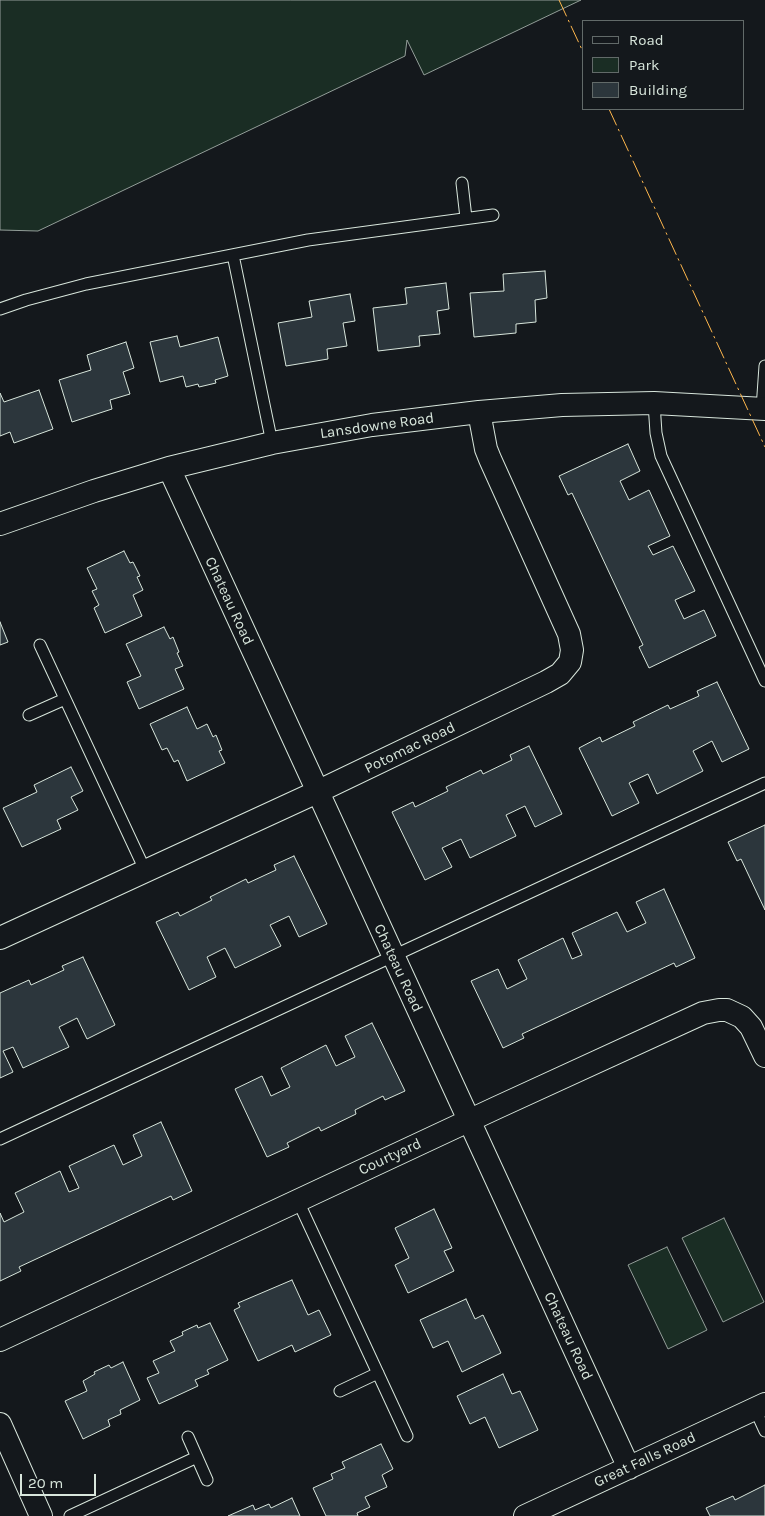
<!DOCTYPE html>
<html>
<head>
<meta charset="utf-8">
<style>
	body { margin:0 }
	#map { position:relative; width:765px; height:1516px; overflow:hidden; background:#14181c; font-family:Karla,sans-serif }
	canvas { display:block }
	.legend { position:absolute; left:582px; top:20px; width:162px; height:90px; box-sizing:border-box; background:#14181c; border:1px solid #626a69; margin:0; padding:6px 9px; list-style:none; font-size:15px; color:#d8e6dc }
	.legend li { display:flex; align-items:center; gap:10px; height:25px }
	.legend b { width:25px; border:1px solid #626a69 }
	.scale { position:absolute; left:20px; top:1474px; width:76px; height:22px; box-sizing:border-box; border:2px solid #d8e6dc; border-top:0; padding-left:6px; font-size:15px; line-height:18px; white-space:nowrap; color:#d8e6dc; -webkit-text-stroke:4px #14181c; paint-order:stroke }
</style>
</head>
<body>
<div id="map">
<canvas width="765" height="1516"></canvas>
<ul class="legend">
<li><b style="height:6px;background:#14181c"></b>Road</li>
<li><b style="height:14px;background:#1a2d24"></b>Park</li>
<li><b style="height:14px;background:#2c363c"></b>Building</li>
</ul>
<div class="scale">20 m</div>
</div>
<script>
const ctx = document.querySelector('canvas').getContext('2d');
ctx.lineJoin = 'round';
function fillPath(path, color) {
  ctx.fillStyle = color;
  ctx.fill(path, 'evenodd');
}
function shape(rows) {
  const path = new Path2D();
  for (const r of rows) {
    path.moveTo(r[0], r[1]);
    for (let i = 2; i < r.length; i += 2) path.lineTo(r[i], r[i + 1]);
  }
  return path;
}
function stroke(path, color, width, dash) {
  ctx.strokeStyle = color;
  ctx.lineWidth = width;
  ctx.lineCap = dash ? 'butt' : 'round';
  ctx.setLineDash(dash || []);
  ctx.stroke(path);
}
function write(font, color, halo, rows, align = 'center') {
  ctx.font = font + ' Karla,sans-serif';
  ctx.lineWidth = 4;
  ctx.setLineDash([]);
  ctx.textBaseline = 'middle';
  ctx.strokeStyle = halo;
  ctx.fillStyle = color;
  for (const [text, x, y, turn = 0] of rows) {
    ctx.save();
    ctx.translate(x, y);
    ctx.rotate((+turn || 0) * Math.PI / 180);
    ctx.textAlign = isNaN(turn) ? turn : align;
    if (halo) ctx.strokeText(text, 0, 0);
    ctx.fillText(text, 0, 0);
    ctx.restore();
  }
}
const green = shape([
	[0,0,581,0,424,75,407,40,405,56,38,231,0,230,0,0],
	[724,1218,764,1302,723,1322,682,1238,724,1218],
	[667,1247,707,1330,668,1349,628,1265,667,1247]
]);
const building = shape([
	[545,271,547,298,535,300,536,322,516,324,516,333,474,337,470,293,504,291,503,274,545,271],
	[446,283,449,309,437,311,440,334,419,336,420,346,378,351,373,308,407,304,405,288,446,283],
	[350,294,355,321,343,323,347,346,327,349,328,359,286,366,278,323,312,317,309,301,350,294],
	[177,336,180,347,218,337,228,376,215,380,216,383,199,387,198,384,186,387,183,376,160,382,150,342,177,336],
	[126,342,134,368,123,372,130,394,110,400,112,409,72,422,59,380,91,370,87,355,126,342],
	[39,390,53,429,14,443,10,432,0,436,0,393,4,402,39,390],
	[628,444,640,471,620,481,629,500,649,490,670,536,648,546,653,555,673,546,695,591,675,600,684,619,704,610,716,636,649,668,639,647,643,645,572,493,568,495,559,476,628,444],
	[124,551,130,563,133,562,140,576,137,577,143,590,133,595,142,616,105,633,94,608,99,605,92,591,97,589,87,568,124,551],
	[0,622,8,642,0,645,0,622],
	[164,627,170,639,173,637,179,652,177,653,183,666,175,669,184,689,139,709,127,682,141,676,126,644,164,627],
	[717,682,749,749,722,762,712,741,693,751,703,771,657,794,648,774,629,783,639,803,612,816,579,748,600,737,602,742,635,726,633,722,668,705,670,709,699,696,697,691,717,682],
	[187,707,197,729,207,724,213,737,216,735,222,750,219,751,225,763,187,781,178,760,174,762,167,748,162,750,150,724,187,707],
	[529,746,562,814,535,827,525,806,506,815,516,836,470,858,461,839,442,848,452,867,425,880,392,812,413,802,415,807,448,791,446,787,481,770,483,774,512,760,510,755,529,746],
	[71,767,83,791,71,797,78,810,57,820,61,829,22,847,3,808,37,792,34,785,71,767],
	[765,825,765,910,741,859,737,861,728,842,765,825],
	[294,856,327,924,299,937,289,916,270,925,281,946,235,968,225,948,207,957,216,977,189,990,156,922,178,912,180,916,212,900,210,897,246,879,248,883,276,870,274,865,294,856],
	[664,889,695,958,676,967,674,963,522,1034,524,1038,503,1048,471,981,498,969,507,989,527,979,518,960,563,938,572,959,582,955,572,933,617,912,627,932,646,923,636,902,664,889],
	[83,957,115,1025,87,1039,77,1018,59,1027,69,1047,23,1068,13,1047,3,1051,13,1072,0,1078,0,993,29,980,31,985,64,970,62,966,83,957],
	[372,1023,405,1091,385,1100,383,1096,355,1110,356,1114,321,1131,319,1127,287,1143,289,1147,267,1157,235,1089,262,1076,271,1096,290,1087,281,1068,326,1045,336,1066,355,1057,345,1036,372,1023],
	[161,1122,192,1191,173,1200,171,1196,19,1267,21,1271,0,1281,0,1213,4,1222,24,1212,15,1193,60,1171,69,1192,79,1188,69,1166,114,1145,123,1165,142,1156,133,1135,161,1122],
	[434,1209,452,1248,444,1251,454,1271,408,1293,395,1265,409,1258,395,1228,434,1209],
	[292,1280,308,1315,319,1310,331,1335,295,1352,292,1345,258,1361,234,1310,240,1307,238,1303,292,1280],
	[466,1299,475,1319,483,1315,501,1353,462,1372,448,1341,433,1348,420,1320,466,1299],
	[210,1323,228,1360,207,1370,209,1374,195,1380,198,1386,159,1404,147,1378,159,1373,153,1361,175,1351,170,1341,183,1335,182,1332,197,1325,198,1328,210,1323],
	[123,1362,140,1400,120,1410,121,1414,108,1420,110,1426,83,1439,65,1401,87,1391,83,1381,95,1374,94,1372,109,1365,111,1368,123,1362],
	[503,1374,512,1394,520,1391,538,1430,499,1448,485,1417,470,1424,457,1396,503,1374],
	[381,1444,393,1469,382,1475,387,1487,365,1497,370,1507,357,1513,358,1516,326,1516,313,1488,333,1479,331,1474,345,1468,342,1462,381,1444],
	[765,1485,765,1516,710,1516,706,1508,733,1496,735,1500,765,1485],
	[292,1498,300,1516,228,1516,253,1505,255,1510,269,1504,271,1508,292,1498]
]);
const lane = shape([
	[462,183,466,218],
	[233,255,272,443],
	[0,309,26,300,86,284,308,240,493,215],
	[654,403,656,433,661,456,765,681],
	[762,409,765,366],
	[40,645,145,870],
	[29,715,65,699],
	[0,1139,765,783],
	[298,1201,407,1436],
	[340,1391,378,1373],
	[755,1409,765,1431],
	[188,1437,207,1480],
	[70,1516,197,1457]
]);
const street = shape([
	[169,468,629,1468],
	[0,524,94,491,169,468,272,443,372,425,479,412,562,405,654,403,765,409],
	[0,938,317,792,546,682,560,674,570,662,572,650,569,634,490,459,486,449,479,412],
	[0,1340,496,1108,703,1013,719,1010,727,1010,742,1017,751,1027,765,1056],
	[0,1424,41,1516],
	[525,1516,765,1404]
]);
const power = shape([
	[559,0,584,54],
	[609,109,765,447]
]);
const streetNames = [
	["Lansdowne Road",377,426,-8],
	["Chateau Road",229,601,65],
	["Potomac Road",410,748,-26],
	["Chateau Road",398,968,65],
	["Courtyard",390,1157,-25],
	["Chateau Road",568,1336,65],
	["Great Falls Road",645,1460,-25]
];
fillPath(green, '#1a2d24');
stroke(green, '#939e99', 1);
fillPath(building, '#2c363c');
stroke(building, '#d8e6dc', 1);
stroke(lane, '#d8e6dc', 13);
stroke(street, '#d8e6dc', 24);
stroke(lane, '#14181c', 11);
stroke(street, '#14181c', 22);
stroke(power, '#ffb74d', 1, [18, 4, 2.5, 4]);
write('15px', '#d8e6dc', '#14181c', streetNames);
</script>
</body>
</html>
